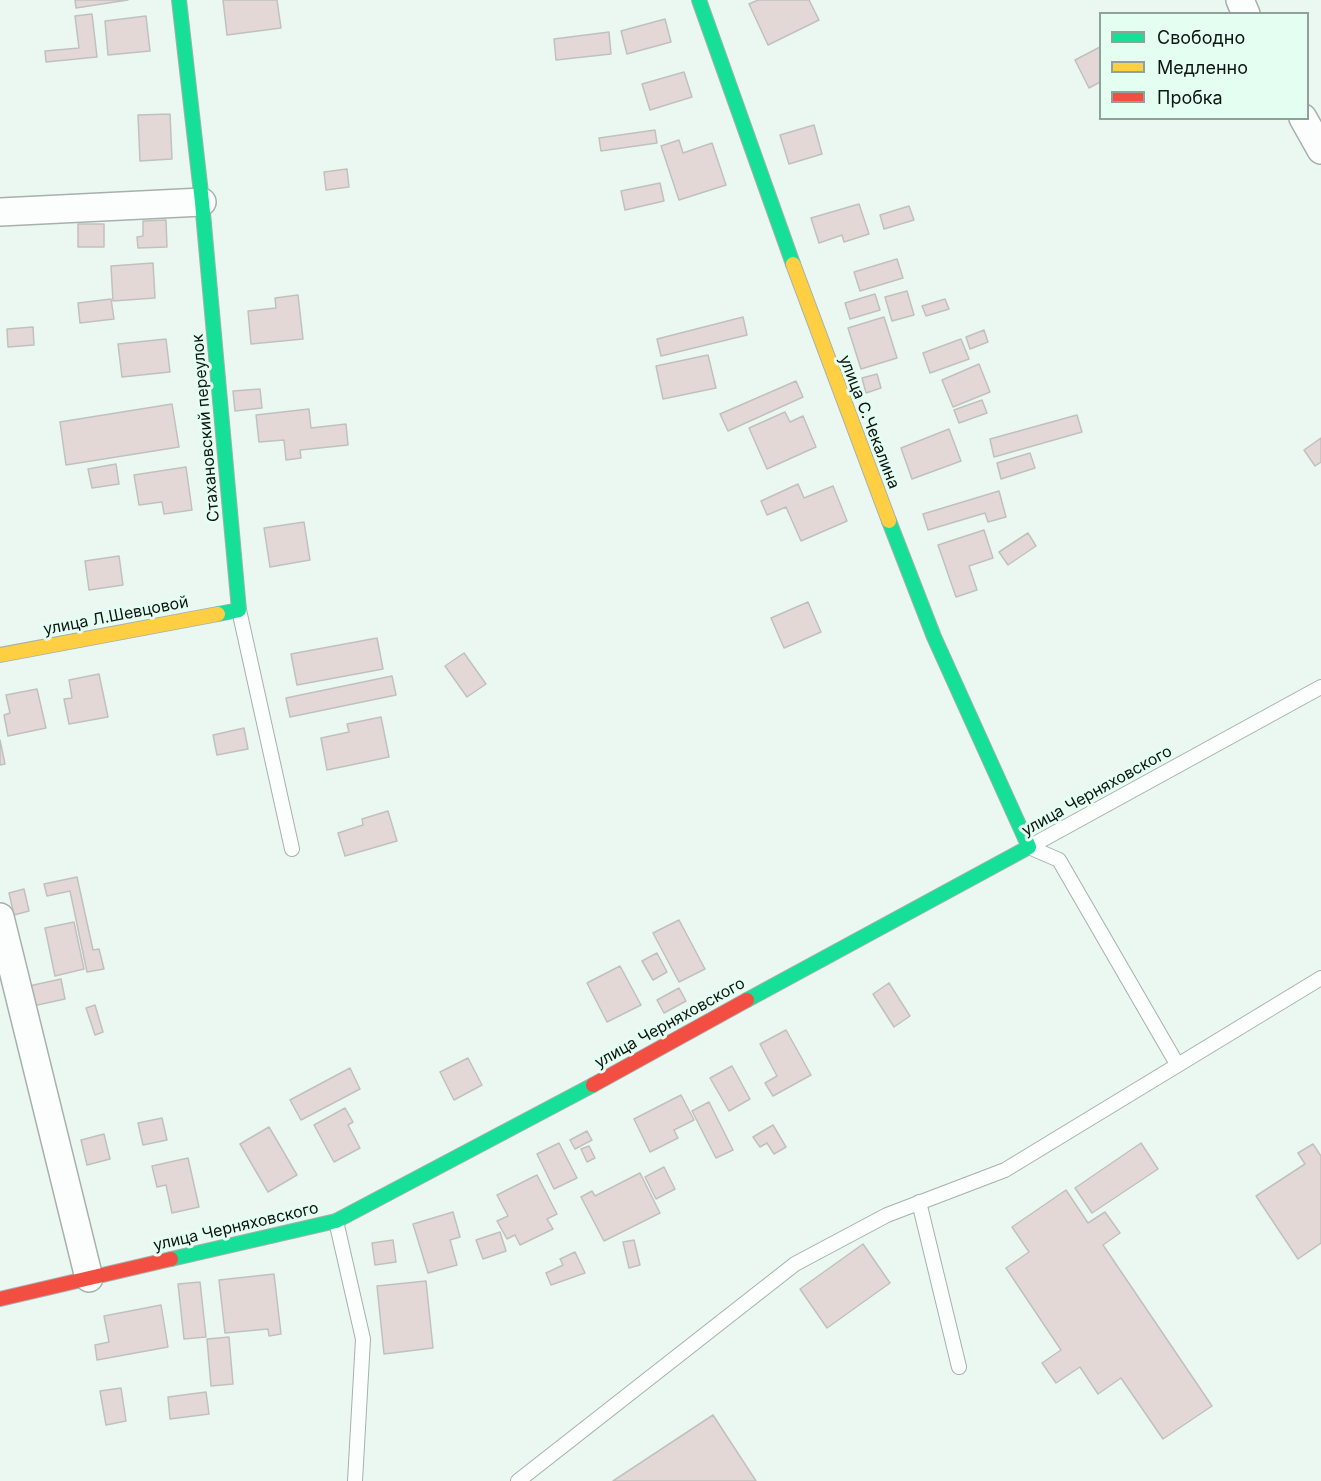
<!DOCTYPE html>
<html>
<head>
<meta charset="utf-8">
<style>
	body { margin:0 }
	#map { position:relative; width:1321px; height:1481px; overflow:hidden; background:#ebf8f2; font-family:Inter,sans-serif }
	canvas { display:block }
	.legend { position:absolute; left:1099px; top:12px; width:210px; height:108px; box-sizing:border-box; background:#e5fef2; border:2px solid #8fa198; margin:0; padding:8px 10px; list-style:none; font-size:18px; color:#0d1612 }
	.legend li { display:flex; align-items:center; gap:12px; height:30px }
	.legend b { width:30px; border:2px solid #8fa198 }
</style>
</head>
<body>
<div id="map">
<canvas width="1321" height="1481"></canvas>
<ul class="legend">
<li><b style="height:8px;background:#16e098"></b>Свободно</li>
<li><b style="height:8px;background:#ffcf43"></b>Медленно</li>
<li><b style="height:8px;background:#f24e42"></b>Пробка</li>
</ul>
</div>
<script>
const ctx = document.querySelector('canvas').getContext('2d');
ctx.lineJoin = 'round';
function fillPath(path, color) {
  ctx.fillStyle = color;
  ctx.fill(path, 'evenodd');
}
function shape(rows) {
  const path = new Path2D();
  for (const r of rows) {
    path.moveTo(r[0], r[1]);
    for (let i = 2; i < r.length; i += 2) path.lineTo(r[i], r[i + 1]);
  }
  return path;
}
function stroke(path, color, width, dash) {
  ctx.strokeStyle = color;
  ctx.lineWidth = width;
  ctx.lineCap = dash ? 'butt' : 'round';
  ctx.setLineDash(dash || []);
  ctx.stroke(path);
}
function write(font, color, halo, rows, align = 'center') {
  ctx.font = font + ' Inter,sans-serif';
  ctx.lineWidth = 6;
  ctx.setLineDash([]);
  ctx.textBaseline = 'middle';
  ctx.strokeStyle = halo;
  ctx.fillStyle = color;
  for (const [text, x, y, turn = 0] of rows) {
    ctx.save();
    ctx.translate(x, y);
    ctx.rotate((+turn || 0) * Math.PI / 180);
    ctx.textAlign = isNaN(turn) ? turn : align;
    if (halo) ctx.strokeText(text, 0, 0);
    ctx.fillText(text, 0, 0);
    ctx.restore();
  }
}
const building = shape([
	[75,0,128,0,76,8,75,0],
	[223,0,277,0,281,28,227,35,223,0],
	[758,0,809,0,819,20,768,45,749,4,758,0],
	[92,14,97,57,46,62,45,51,79,48,75,16,92,14],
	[146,16,150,51,108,55,105,21,146,16],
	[665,19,671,42,627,54,621,31,665,19],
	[609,32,611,54,556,60,554,39,609,32],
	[1100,47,1100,82,1089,88,1075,60,1100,47],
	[684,72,692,97,650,110,642,84,684,72],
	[170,114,172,159,140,161,138,115,170,114],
	[814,125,822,154,789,164,780,135,814,125],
	[655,130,657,143,601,151,599,138,655,130],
	[679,140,683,153,712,143,726,185,679,200,661,146,679,140],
	[347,169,349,187,326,190,324,172,347,169],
	[660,183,664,201,625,210,621,191,660,183],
	[859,204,869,234,844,242,842,235,819,243,811,218,859,204],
	[909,206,914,220,884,229,880,215,909,206],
	[166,220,167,247,138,248,137,237,143,236,143,221,166,220],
	[78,224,104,224,104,247,78,247,78,224],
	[897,259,903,278,860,291,854,272,897,259],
	[153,263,155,298,113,301,111,266,153,263],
	[907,291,914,315,892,321,885,297,907,291],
	[875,294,880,310,850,319,845,303,875,294],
	[298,295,303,339,251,344,248,311,276,308,275,298,298,295],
	[111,299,114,319,80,323,78,303,111,299],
	[945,299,949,309,926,316,922,306,945,299],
	[743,317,747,335,661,356,657,339,743,317],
	[884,317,897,358,861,369,848,328,884,317],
	[33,327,34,345,8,347,7,329,33,327],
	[984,330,988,342,970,349,966,337,984,330],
	[166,339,170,372,122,377,118,344,166,339],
	[961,339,969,359,930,373,923,353,961,339],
	[708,355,716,388,663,399,656,366,708,355],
	[979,364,990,392,953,407,942,380,979,364],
	[877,374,881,388,866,393,862,378,877,374],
	[796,381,803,397,728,431,720,414,796,381],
	[260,389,262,408,235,411,233,391,260,389],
	[982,400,987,413,959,423,954,410,982,400],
	[172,404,179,447,66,465,60,422,172,404],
	[309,409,311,428,346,424,348,445,300,450,301,458,286,460,284,440,259,442,256,415,309,409],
	[785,412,790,422,803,416,816,447,767,469,749,428,785,412],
	[1077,415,1082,432,994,457,990,439,1077,415],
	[949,429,961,461,912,479,901,448,949,429],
	[1321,438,1321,462,1315,466,1304,450,1321,438],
	[1030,453,1035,468,1001,479,997,463,1030,453],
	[116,464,119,484,92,488,88,469,116,464],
	[186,467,192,510,164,514,162,502,139,505,134,475,186,467],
	[798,484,804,498,833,486,847,521,801,541,786,507,767,515,761,501,798,484],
	[999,491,1006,517,988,522,985,513,928,530,923,514,999,491],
	[304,522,310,560,270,567,264,528,304,522],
	[984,530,993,558,969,566,977,590,956,597,938,545,984,530],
	[1028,533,1036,546,1008,565,999,552,1028,533],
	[119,556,123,585,89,590,85,561,119,556],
	[808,602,821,632,784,648,771,618,808,602],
	[377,638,383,669,297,685,291,654,377,638],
	[464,653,486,684,467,697,445,666,464,653],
	[99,674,108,717,69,724,64,699,72,698,69,680,99,674],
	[392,676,396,695,290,717,286,698,392,676],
	[37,689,46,728,8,736,4,715,10,713,6,695,37,689],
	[381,717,389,757,327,770,321,738,349,732,347,724,381,717],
	[244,728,248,749,217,755,213,735,244,728],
	[0,740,5,764,0,765,0,740],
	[388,811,397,841,345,856,338,833,363,825,362,819,388,811],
	[77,877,93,950,99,949,104,969,87,972,70,891,47,896,44,884,77,877],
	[24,889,29,911,14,915,9,893,24,889],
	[679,920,705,969,679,982,653,933,679,920],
	[74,922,84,969,55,976,45,928,74,922],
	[657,953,667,972,653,980,642,961,657,953],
	[620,966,641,1005,607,1022,587,983,620,966],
	[61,979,65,999,33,1006,29,986,61,979],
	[889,983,910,1016,894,1027,873,994,889,983],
	[679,988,686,1001,664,1013,657,1000,679,988],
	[95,1005,103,1032,95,1035,86,1008,95,1005],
	[786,1030,811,1075,773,1096,765,1083,777,1076,760,1044,786,1030],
	[468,1058,482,1085,454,1100,440,1072,468,1058],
	[732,1066,750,1099,729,1111,710,1078,732,1066],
	[350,1068,360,1089,301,1120,290,1100,350,1068],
	[681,1095,694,1120,674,1130,678,1138,650,1152,634,1119,681,1095],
	[709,1102,733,1150,716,1158,692,1111,709,1102],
	[345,1108,353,1122,348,1125,360,1148,334,1162,314,1125,345,1108],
	[162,1118,167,1140,143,1145,138,1123,162,1118],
	[773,1125,786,1147,774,1154,767,1143,760,1147,753,1137,773,1125],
	[269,1127,297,1175,268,1192,240,1144,269,1127],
	[587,1131,592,1140,575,1149,570,1140,587,1131],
	[104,1134,110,1159,87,1165,81,1140,104,1134],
	[559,1143,577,1178,554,1189,537,1154,559,1143],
	[1141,1143,1158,1169,1092,1213,1075,1188,1141,1143],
	[1313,1144,1321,1156,1321,1243,1298,1259,1256,1196,1305,1164,1298,1153,1313,1144],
	[589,1146,595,1158,587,1162,581,1149,589,1146],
	[188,1158,199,1207,172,1213,166,1185,157,1187,152,1166,188,1158],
	[664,1167,675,1189,656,1199,645,1177,664,1167],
	[640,1173,660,1213,604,1241,581,1197,592,1191,595,1196,640,1173],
	[537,1175,557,1214,547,1219,553,1229,520,1245,515,1235,507,1239,497,1221,508,1216,497,1195,537,1175],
	[1066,1190,1088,1223,1105,1212,1120,1233,1103,1245,1212,1406,1163,1439,1121,1378,1098,1394,1080,1367,1056,1383,1042,1363,1061,1350,1006,1268,1029,1252,1012,1227,1066,1190],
	[453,1212,460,1237,450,1240,457,1265,428,1273,413,1224,453,1212],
	[500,1232,506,1251,483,1259,476,1240,500,1232],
	[393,1240,396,1262,375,1265,372,1243,393,1240],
	[634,1240,640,1265,629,1268,623,1242,634,1240],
	[863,1244,890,1283,827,1328,800,1289,863,1244],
	[575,1252,585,1273,551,1285,546,1273,563,1265,560,1259,575,1252],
	[274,1274,281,1334,269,1336,268,1329,225,1333,219,1280,274,1274],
	[426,1281,433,1348,384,1354,377,1286,426,1281],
	[200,1282,206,1337,184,1339,178,1284,200,1282],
	[161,1305,168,1347,97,1360,95,1345,109,1342,104,1316,161,1305],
	[229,1337,233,1384,211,1386,207,1339,229,1337],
	[121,1388,126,1421,106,1425,100,1391,121,1388],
	[206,1392,209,1414,170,1419,168,1397,206,1392],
	[713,1415,756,1481,613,1481,713,1415]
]);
const lane = shape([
	[239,610,292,849],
	[1029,847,1321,687],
	[1029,847,1059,860,1177,1064],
	[919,1202,959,1367],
	[336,1221,363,1339,355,1481],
	[518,1481,795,1264,887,1215,1005,1170,1321,978]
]);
const street = shape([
	[1240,0,1246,14],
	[1303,118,1321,150],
	[0,212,202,202],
	[0,917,89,1278]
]);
const fast = shape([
	[179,0,202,202,239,610,218,614],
	[699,0,793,264],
	[747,1000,1029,847,934,637,889,521],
	[171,1259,336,1221,593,1085]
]);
const slow = shape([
	[793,264,889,521],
	[0,655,218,614]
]);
const jam = shape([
	[593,1085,747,1000],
	[0,1299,171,1259]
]);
const streetNames = [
	["улица С.Чекалина",869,422,69],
	["Стахановский переулок",206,428,-95],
	["улица Л.Шевцовой",116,616,-11],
	["улица Черняховского",1097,791,-29],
	["улица Черняховского",670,1023,-29],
	["улица Черняховского",236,1227,-13]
];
fillPath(building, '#e4d8d7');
stroke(building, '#c0c1be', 1.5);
stroke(lane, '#a6b0ac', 16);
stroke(street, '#a6b0ac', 30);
stroke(fast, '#a6b0ac', 16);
stroke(slow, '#a6b0ac', 16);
stroke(jam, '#a6b0ac', 16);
stroke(lane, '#fcfefd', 14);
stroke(street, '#fcfefd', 27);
stroke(fast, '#16e098', 14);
stroke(slow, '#ffcf43', 14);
stroke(jam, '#f24e42', 14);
write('16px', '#0d1612', '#e5fef2', streetNames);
</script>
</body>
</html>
